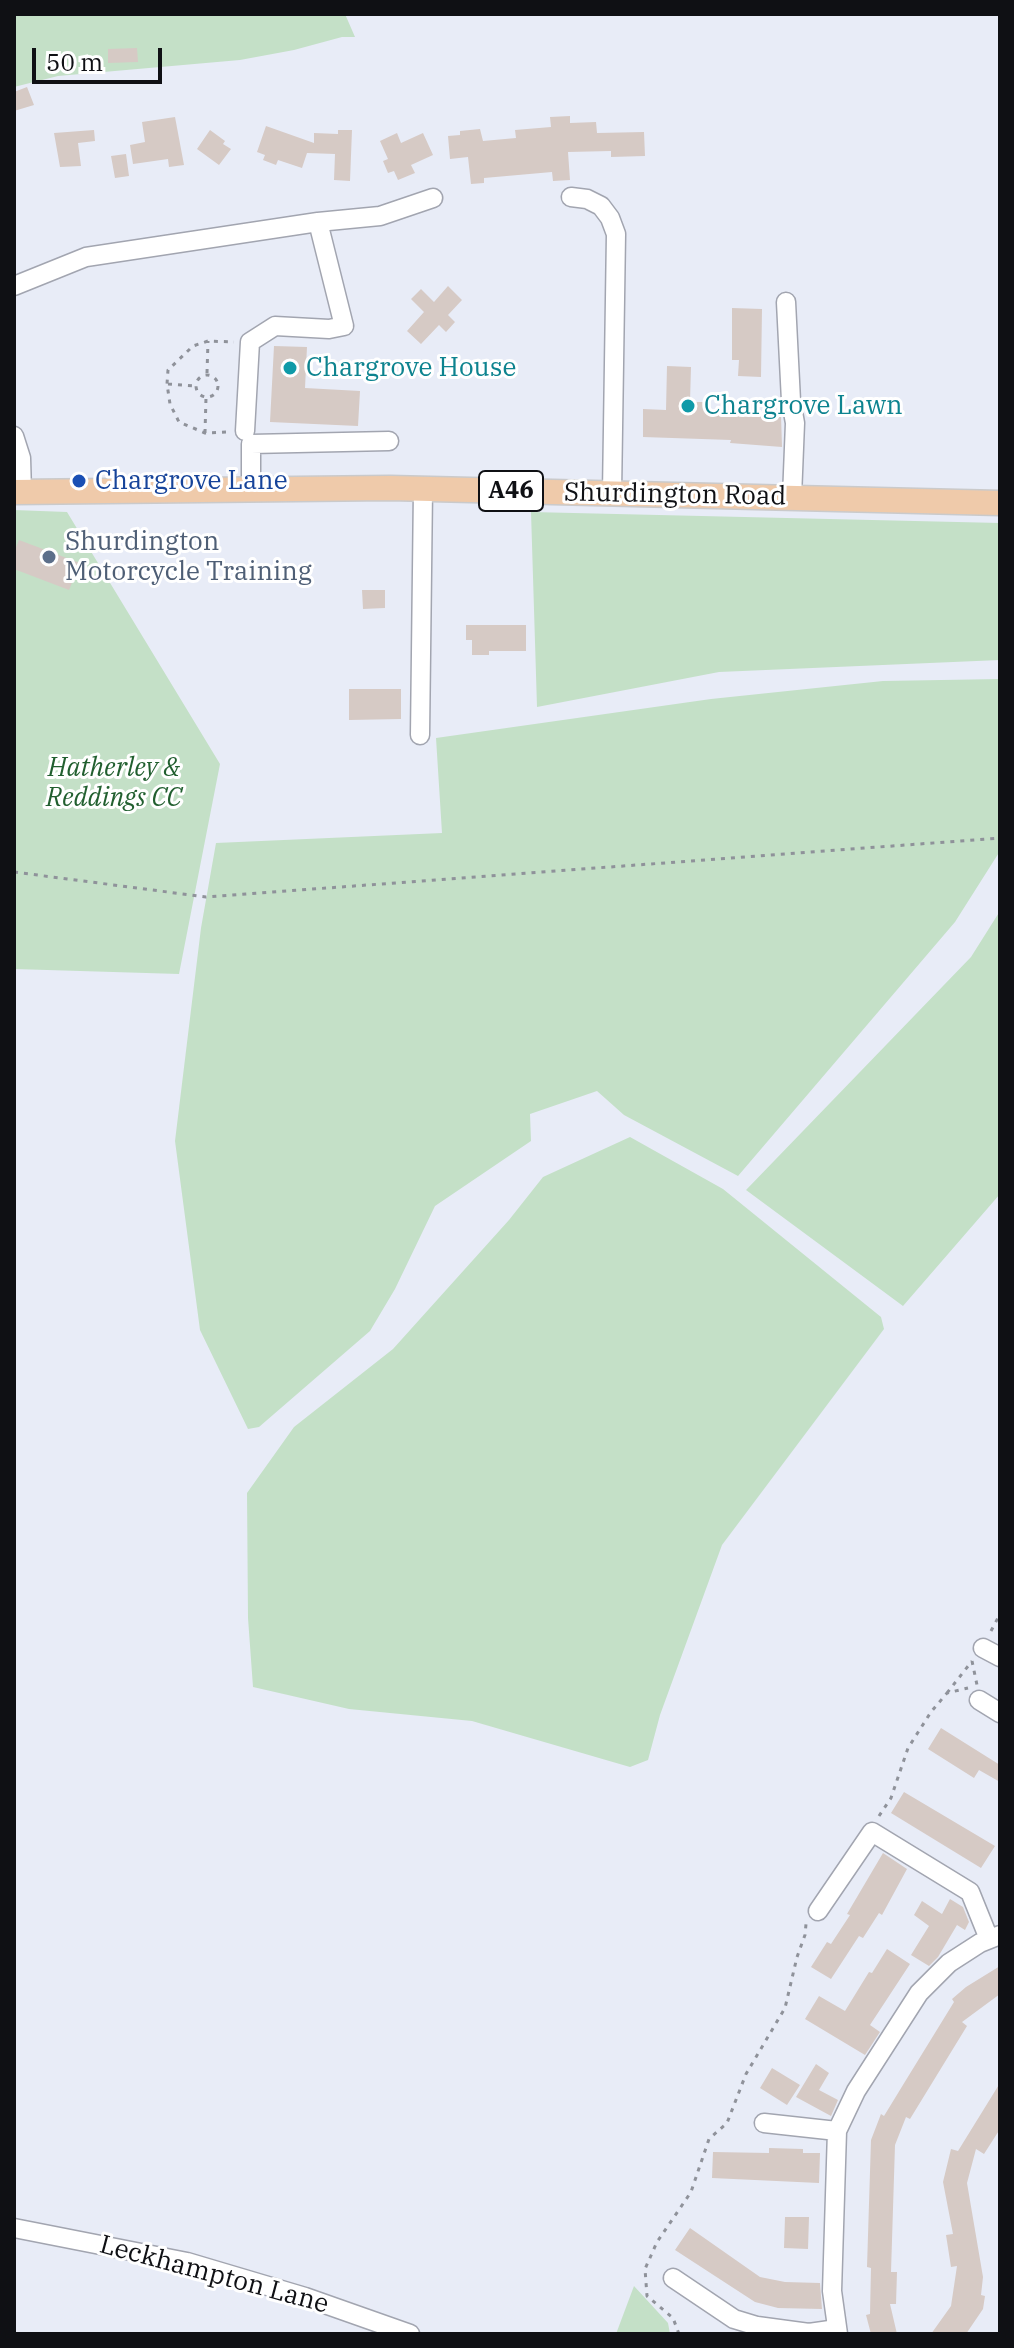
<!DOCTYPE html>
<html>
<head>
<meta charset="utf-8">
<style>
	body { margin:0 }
	#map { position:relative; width:1014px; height:2348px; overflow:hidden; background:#e8ecf7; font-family:"IBM Plex Serif",serif }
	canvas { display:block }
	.frame { position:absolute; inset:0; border:16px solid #0f1014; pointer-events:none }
	.scale { position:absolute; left:32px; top:48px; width:130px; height:36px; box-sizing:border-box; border:4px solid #0f1014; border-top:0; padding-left:10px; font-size:24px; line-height:28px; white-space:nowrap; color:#0f1014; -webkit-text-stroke:6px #fff; paint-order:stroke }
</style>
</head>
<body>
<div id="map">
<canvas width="1014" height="2348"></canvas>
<div class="frame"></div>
<div class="scale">50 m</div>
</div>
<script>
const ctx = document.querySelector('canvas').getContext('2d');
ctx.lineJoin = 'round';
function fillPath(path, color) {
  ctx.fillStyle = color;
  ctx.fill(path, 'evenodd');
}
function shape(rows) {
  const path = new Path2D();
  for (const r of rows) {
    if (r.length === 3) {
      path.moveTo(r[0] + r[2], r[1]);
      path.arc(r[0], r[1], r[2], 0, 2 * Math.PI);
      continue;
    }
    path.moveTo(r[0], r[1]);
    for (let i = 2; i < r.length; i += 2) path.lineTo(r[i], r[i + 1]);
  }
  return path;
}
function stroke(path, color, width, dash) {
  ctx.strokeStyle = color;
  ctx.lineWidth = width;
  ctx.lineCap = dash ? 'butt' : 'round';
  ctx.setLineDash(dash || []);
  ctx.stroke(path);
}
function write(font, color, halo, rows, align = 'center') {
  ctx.font = font + ' "IBM Plex Serif",serif';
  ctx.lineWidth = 6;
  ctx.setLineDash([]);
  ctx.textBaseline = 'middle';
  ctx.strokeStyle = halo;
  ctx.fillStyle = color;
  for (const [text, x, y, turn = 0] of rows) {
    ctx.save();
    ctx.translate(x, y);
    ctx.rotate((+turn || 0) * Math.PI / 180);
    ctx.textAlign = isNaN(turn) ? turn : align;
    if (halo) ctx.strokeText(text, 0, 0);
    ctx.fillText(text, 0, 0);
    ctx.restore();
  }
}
const green = shape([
	[14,14,345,14,355,37,342,37,294,50,240,60,58,76,14,87],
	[14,510,67,512,220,764,179,974,14,969],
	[531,512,1000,523,1000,660,719,672,537,707],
	[1000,679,1000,851,955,922,738,1176,624,1115,597,1091,530,1114,531,1141,435,1206,395,1289,370,1331,259,1427,248,1429,200,1330,175,1141,201,928,216,843,442,833,436,738,711,699,883,681],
	[1000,911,1000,1194,903,1306,746,1190,971,957],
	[630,1137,723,1189,881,1317,884,1329,722,1545,660,1715,648,1760,630,1767,472,1721,349,1709,253,1687,248,1618,247,1493,294,1427,393,1349,509,1220,543,1177],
	[634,2286,668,2323,670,2334,616,2334]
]);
const building = shape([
	[137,48,138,62,108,63,108,49],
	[27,87,34,105,14,111,14,92],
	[570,116,570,123,596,122,597,133,644,132,645,156,611,157,611,151,568,152,570,180,553,181,552,172,484,178,484,183,471,184,468,157,450,159,448,136,460,135,460,131,480,129,483,141,516,138,515,130,551,127,550,117],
	[175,117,184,165,169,167,168,159,133,164,130,145,145,142,142,122],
	[266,126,314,143,314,133,338,134,338,130,352,130,350,181,334,180,335,154,307,153,302,168,278,160,276,165,263,160,265,155,257,152],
	[94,130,95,141,78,143,81,166,60,167,54,133],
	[210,130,225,141,223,144,231,149,219,165,197,149],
	[397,133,401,143,423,133,433,155,411,165,415,173,398,180,394,171,388,173,383,161,388,159,380,141],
	[126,154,129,176,115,178,111,156],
	[448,286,462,300,448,315,455,322,446,332,439,325,421,344,407,331,424,312,411,299,421,289,434,302],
	[732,308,762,309,761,377,738,376,739,360,732,360],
	[274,346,307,347,305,388,360,391,358,426,270,422],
	[667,366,691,367,690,402,709,402,709,410,781,415,782,447,730,443,731,440,643,437,643,409,666,410],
	[19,540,80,563,69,590,14,569,14,552],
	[362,590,385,590,385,608,363,609],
	[466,625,526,625,526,651,489,651,489,655,472,655,472,640,466,640],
	[349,689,401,689,401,719,349,720],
	[941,1728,1000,1765,1000,1782,979,1770,974,1778,928,1749],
	[904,1792,995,1846,981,1868,891,1813],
	[883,1853,907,1869,882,1915,879,1913,863,1938,859,1936,831,1979,811,1967,827,1942,831,1944,850,1915,847,1914],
	[950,1899,963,1907,969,1922,965,1930,957,1925,938,1957,929,1966,911,1955,929,1926,914,1915,922,1901,942,1914],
	[887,1949,910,1964,870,2025,880,2032,865,2055,805,2019,819,1996,845,2011,869,1972,872,1973],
	[1000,1966,1000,1994,962,2022,967,2026,910,2119,906,2117,895,2145,891,2272,897,2272,896,2304,890,2304,897,2334,871,2334,866,2315,870,2314,871,2268,867,2267,871,2140,881,2114,884,2116,906,2080,954,2002,952,1999,966,1987],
	[816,2064,829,2073,819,2090,838,2100,831,2116,796,2097],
	[772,2068,800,2085,787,2105,760,2088],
	[1000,2083,1000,2129,984,2154,976,2149,967,2183,983,2277,981,2295,985,2296,983,2309,966,2334,931,2334,951,2306,957,2266,951,2267,946,2235,953,2234,943,2182,951,2149,958,2151],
	[769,2148,803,2149,803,2153,820,2153,819,2183,712,2178,713,2152,769,2153],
	[785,2217,809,2217,808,2249,784,2248],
	[690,2228,760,2277,785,2282,820,2283,822,2309,778,2308,755,2302,675,2250]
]);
const path = shape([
	[207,373,208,341],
	[207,386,11],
	[168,384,196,386],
	[226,432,205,433,179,422,170,404,167,384,168,370,193,346,208,341,234,342],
	[205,433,206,397],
	[14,872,206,897,1000,838],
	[991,1631,1000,1614],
	[972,1661,977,1685],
	[947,1693,972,1661],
	[879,1816,891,1798,908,1748,931,1712,947,1693,968,1688],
	[679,2334,673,2318,647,2296,645,2269,657,2242,691,2192,709,2139,727,2123,746,2074,785,2008,797,1957,805,1935,806,1924]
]);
const minor = shape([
	[571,197,587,199,601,206,610,218,616,234,612,493],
	[14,286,86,257,318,222,380,216,433,198],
	[786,302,791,401,795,423,792,497],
	[245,431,250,342,275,326,329,329,344,326,318,222],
	[14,436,21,458,22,492],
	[251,489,251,444,389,441],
	[420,735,423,489],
	[983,1648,1000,1657],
	[979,1700,1000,1713],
	[818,1911,872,1832,970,1892,989,1939],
	[764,2123,837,2131],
	[14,2228,187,2262,305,2297,410,2334],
	[673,2278,734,2319,757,2326,809,2333,837,2329],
	[838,2334,832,2291,837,2131,856,2091,919,1993,949,1963,980,1943,1000,1935]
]);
const major = shape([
	[14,492,390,488,1000,503]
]);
const markers = [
	[290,368,8,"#0f9aa8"],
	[688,406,8,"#0f9aa8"],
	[79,481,8,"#1a4fb4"],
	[49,557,8,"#5c6f8a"]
];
const shields = [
	[511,491,64]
];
const shieldNames = [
	["A46",511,491]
];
const cultureNames = [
	["Chargrove House",306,368],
	["Chargrove Lawn",704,406]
];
const transitNames = [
	["Chargrove Lane",95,481]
];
const streetNames = [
	["Shurdington Road",675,495,1],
	["Leckhampton Lane",214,2275,15]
];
const serviceNames = [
	["Shurdington",65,542],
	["Motorcycle Training",65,572]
];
const parkNames = [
	["Hatherley &",114,768],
	["Reddings CC",114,798]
];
fillPath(green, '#c4e0c7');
fillPath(building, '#d6cac5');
stroke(minor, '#a2a5b0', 21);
stroke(major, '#cacacb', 27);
stroke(path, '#8f929a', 3, [4, 6]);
stroke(minor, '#fff', 18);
stroke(major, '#efcaaa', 24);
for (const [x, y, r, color] of markers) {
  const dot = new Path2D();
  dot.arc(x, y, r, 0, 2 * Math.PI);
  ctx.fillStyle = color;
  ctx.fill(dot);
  stroke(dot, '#fff', 3);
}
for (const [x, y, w] of shields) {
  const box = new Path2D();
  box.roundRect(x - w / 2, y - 20, w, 40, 6);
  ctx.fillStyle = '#fff';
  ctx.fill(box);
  stroke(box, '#0f1014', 2);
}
write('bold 24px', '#0f1014', null, shieldNames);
write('26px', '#0d838f', '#fff', cultureNames, 'left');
write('26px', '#164399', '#fff', transitNames, 'left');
write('26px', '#0f1014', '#fff', streetNames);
write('26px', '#4e5e75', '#fff', serviceNames, 'left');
write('italic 26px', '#215f2f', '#fff', parkNames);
</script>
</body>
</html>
